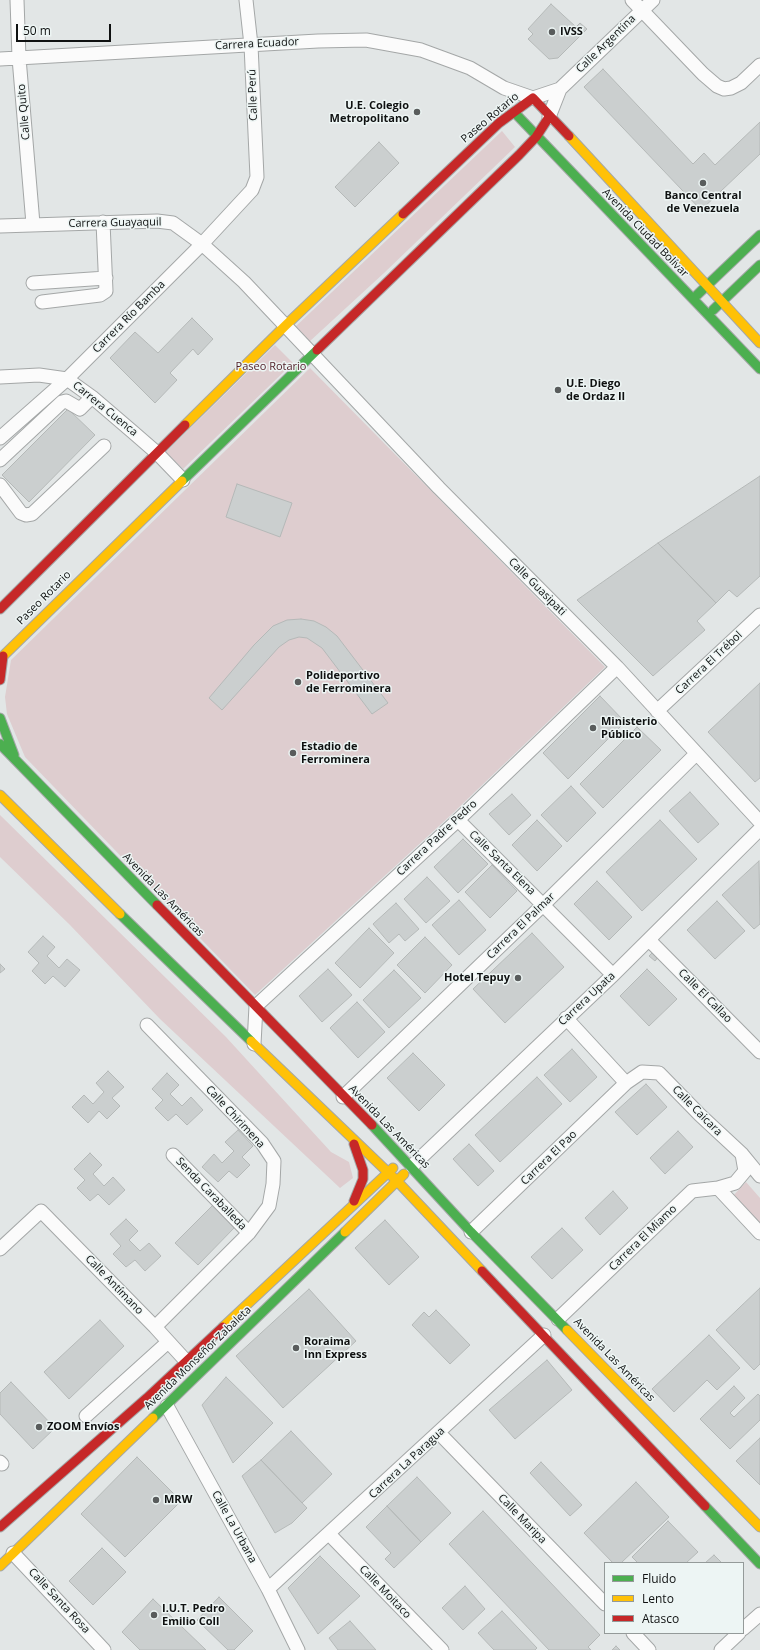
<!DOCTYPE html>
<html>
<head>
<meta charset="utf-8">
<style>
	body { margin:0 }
	#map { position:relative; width:760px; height:1650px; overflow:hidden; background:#e2e6e6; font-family:"Open Sans",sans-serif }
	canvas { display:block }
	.legend { position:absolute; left:604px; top:1562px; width:140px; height:72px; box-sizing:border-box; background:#edf5f4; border:1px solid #949a99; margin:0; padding:5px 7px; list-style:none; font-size:12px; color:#0f1111 }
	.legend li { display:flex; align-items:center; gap:8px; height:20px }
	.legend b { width:20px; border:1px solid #949a99 }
	.scale { position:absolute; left:16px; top:24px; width:95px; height:18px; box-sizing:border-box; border:2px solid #0f1111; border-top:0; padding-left:5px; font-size:12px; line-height:14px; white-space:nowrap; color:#0f1111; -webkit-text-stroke:3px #edf5f4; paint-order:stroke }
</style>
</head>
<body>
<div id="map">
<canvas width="760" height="1650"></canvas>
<ul class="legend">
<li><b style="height:5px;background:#4caf50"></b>Fluido</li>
<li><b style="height:5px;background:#ffc107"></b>Lento</li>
<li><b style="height:5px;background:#c62828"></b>Atasco</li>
</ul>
<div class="scale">50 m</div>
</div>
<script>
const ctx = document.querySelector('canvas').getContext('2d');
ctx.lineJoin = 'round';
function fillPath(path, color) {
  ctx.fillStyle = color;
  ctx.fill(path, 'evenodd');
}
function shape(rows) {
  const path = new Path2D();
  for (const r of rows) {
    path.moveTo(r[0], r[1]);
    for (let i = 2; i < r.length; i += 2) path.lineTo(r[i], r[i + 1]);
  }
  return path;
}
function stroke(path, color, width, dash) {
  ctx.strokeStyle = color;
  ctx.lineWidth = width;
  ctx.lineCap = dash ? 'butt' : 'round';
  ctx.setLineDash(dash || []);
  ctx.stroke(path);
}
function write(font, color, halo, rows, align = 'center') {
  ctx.font = font + ' "Open Sans",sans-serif';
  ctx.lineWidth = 3;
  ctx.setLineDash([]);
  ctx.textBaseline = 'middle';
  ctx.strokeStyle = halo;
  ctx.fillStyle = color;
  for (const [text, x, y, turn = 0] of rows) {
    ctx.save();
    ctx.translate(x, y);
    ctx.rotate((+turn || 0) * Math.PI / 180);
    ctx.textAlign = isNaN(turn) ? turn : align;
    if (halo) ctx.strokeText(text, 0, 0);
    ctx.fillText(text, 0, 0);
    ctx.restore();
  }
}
const green = shape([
	[502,131,515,147,384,273,309,342,294,328],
	[275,345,293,363,183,469,166,452],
	[310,368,605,667,452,814,255,995,25,757,7,714,5,697,11,660],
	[0,815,226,1037,331,1152,349,1162,353,1178,340,1188,160,1019,70,925,0,857],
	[746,1182,760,1198,760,1226,731,1198]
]);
const building = shape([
	[551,4,576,27,580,23,587,29,558,58,549,59,528,39,533,34,528,29,551,4],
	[603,69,693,164,704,153,715,165,760,122,760,154,701,210,584,87,603,69],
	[379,142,399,163,355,207,335,187,379,142],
	[192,318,213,339,198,355,193,349,170,373,177,380,155,403,110,358,135,332,158,353,192,318],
	[68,409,95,435,29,502,2,475,68,409],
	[760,476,760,576,737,597,729,590,716,603,658,543,760,476],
	[237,484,292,503,280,537,226,517,237,484],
	[658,543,716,603,697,621,705,630,653,676,577,600,658,543],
	[301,619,314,621,326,627,337,636,388,703,372,714,322,648,307,638,299,637,289,640,279,647,222,710,209,698,254,645,273,626,287,620,301,619],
	[760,683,760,778,755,782,708,732,760,683],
	[600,696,625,722,568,779,543,753,600,696],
	[637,727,661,750,603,808,580,784,637,727],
	[571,786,596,813,567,842,541,815,571,786],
	[690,792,719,824,698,843,669,811,690,792],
	[512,794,531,815,509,835,489,814,512,794],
	[537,820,562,846,537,871,512,845,537,820],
	[660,820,697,859,642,911,606,872,660,820],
	[463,839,488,864,458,893,434,867,463,839],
	[759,861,760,924,754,929,722,895,759,861],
	[492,865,517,891,490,918,465,892,492,865],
	[427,877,450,901,426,923,404,899,427,877],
	[597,881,632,917,609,940,574,904,597,881],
	[459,900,486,930,459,955,432,925,459,900],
	[717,901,745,931,715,959,687,930,717,901],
	[396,903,419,929,405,941,399,934,389,943,373,924,396,903],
	[369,928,394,953,360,988,335,963,369,928],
	[532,933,564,967,505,1023,473,989,532,933],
	[43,936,55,947,47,956,59,968,67,959,80,970,65,987,53,976,45,984,32,971,39,963,28,952,43,936],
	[425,937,452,965,425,993,397,965,425,937],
	[654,951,659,956,655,961,649,956,654,951],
	[0,964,5,969,0,973,0,964],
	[328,969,352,995,322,1022,299,996,328,969],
	[647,969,677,999,649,1026,620,996,647,969],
	[394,970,421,998,389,1028,363,1000,394,970],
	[357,1002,385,1032,358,1058,330,1028,357,1002],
	[572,1049,597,1077,570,1102,544,1075,572,1049],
	[413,1053,445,1085,419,1111,387,1078,413,1053],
	[108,1071,124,1087,112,1098,120,1106,107,1119,99,1111,88,1123,72,1107,84,1095,93,1104,104,1092,96,1083,108,1071],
	[167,1073,179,1085,170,1094,182,1106,191,1097,203,1110,187,1125,176,1114,168,1121,155,1108,163,1100,152,1089,167,1073],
	[537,1077,562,1104,500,1162,475,1135,537,1077],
	[646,1084,667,1107,637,1135,615,1112,646,1084],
	[238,1130,253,1146,242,1157,250,1165,237,1178,229,1171,218,1182,202,1167,214,1154,222,1163,234,1151,225,1142,238,1130],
	[678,1131,693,1147,665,1174,650,1158,678,1131],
	[469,1144,494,1171,478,1186,453,1159,469,1144],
	[90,1153,102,1165,93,1174,104,1186,113,1177,125,1190,109,1205,98,1194,90,1201,77,1188,85,1180,74,1169,90,1153],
	[613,1191,628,1208,600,1235,585,1218,613,1191],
	[213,1205,235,1227,198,1265,175,1243,213,1205],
	[126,1219,138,1231,129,1240,140,1251,149,1243,161,1256,145,1271,135,1260,126,1267,113,1254,121,1246,110,1234,126,1219],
	[385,1220,419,1257,389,1285,355,1248,385,1220],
	[562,1228,583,1250,552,1279,531,1257,562,1228],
	[760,1288,760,1364,754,1370,716,1330,760,1288],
	[309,1289,356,1341,283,1408,236,1356,309,1289],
	[436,1310,470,1345,450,1364,412,1325,424,1312,429,1317,436,1310],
	[100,1320,124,1346,69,1399,44,1372,100,1320],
	[709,1335,740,1368,717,1390,707,1380,674,1412,652,1389,709,1335],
	[547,1360,572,1390,515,1439,489,1410,547,1360],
	[226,1377,273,1423,233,1463,202,1405,226,1377],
	[11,1382,55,1428,33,1449,0,1414,0,1393,11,1382],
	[734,1386,745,1398,730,1413,734,1417,758,1394,760,1396,760,1420,730,1449,700,1419,734,1386],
	[291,1431,332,1474,302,1503,261,1460,291,1431],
	[760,1438,760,1485,736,1461,760,1438],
	[137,1457,181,1501,125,1557,81,1514,137,1457],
	[261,1460,307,1508,292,1523,275,1533,242,1476,261,1460],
	[541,1462,582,1505,570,1516,530,1473,541,1462],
	[417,1477,451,1513,421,1542,387,1506,417,1477],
	[636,1482,669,1517,621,1563,613,1563,584,1533,636,1482],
	[387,1506,421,1542,394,1568,385,1559,391,1553,366,1527,387,1506],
	[483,1511,600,1635,588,1647,591,1650,549,1650,449,1544,483,1511],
	[668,1521,698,1552,686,1563,638,1563,632,1557,668,1521],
	[102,1548,126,1572,93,1605,69,1581,102,1548],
	[714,1555,722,1563,705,1563,714,1555],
	[320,1556,360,1596,318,1634,288,1588,320,1556],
	[465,1586,485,1609,463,1630,442,1608,465,1586],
	[219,1597,253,1631,234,1650,228,1650,197,1620,219,1597],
	[153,1599,206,1650,140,1650,122,1632,153,1599],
	[502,1611,537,1648,535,1650,494,1650,478,1633,502,1611],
	[350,1621,376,1650,338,1650,329,1638,350,1621],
	[616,1646,620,1650,612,1650,616,1646]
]);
const street = shape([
	[17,0,19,58,33,224],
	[632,0,703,74,717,86,724,89,731,88,741,83,760,65],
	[0,59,318,41,366,40,421,50,470,68,504,88,533,98,560,89,653,0],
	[549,117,560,89],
	[0,226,157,221,173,223,202,244,244,282,439,488,617,667,760,822],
	[33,283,106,278],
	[42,302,100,295,106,291,103,222],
	[0,377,39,375,67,379,92,397,134,433,157,453,183,480],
	[0,438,67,379,202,244,252,190,257,177,251,45,246,0],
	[0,460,62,402,66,401,80,409,92,397],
	[0,485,21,513,26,515,32,514,104,446],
	[657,711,760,615],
	[458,820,613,975],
	[649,940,760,1052],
	[566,1018,626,1083],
	[147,1025,262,1143,274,1161,273,1184,269,1206,249,1233,155,1327],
	[254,1044,256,1006,458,820,617,667],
	[343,1097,544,904,696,754],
	[173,1155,249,1233],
	[412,1166,613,975,760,829],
	[718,1188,735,1183,745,1171,742,1154],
	[471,1232,626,1083,642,1072,659,1073,700,1115,742,1154,760,1176],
	[0,1249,41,1211,155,1327,186,1361],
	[558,1319,692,1191,718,1188,760,1233],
	[167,1406,268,1589,298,1650],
	[86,1416,168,1342],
	[439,1433,605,1604],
	[0,1462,2,1464],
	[329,1534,442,1650],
	[13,1553,104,1650],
	[268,1589,544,1335],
	[743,1629,760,1614],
	[633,1633,649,1650],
	[721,1650,739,1633]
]);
const fast = shape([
	[514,112,760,369],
	[697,295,760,235],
	[713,310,760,265],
	[182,481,317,350],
	[0,718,14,755],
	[0,744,157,905],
	[120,914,251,1041],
	[372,1125,471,1232,567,1330],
	[153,1418,345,1232],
	[705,1506,760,1564]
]);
const slow = shape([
	[569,136,760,343],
	[185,425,286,325,403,214],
	[0,659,182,481],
	[0,795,120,914],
	[251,1041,397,1181,482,1271],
	[345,1232,404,1174],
	[223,1327,393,1168],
	[567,1330,760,1527],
	[0,1566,153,1418]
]);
const jam = shape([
	[403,214,499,123,533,98,569,136],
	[317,350,519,155,536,137,549,117],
	[0,609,185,425],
	[0,680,3,656],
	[157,905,372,1125],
	[354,1144,363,1170,363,1179,354,1201],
	[482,1271,705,1506],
	[0,1527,147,1398,223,1327]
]);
const markers = [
	[552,32,4,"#595c5c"],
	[417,112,4,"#595c5c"],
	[703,183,4,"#595c5c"],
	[558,390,4,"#595c5c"],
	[298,682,4,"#595c5c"],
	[593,728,4,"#595c5c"],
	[293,753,4,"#595c5c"],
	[518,978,4,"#595c5c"],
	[296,1348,4,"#595c5c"],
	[39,1427,4,"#595c5c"],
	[156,1500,4,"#595c5c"],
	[154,1615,4,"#595c5c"]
];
const poiNames = [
	["IVSS",560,32],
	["U.E. Colegio",409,106,"right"],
	["Metropolitano",409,119,"right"],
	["Banco Central",703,196,"center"],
	["de Venezuela",703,209,"center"],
	["U.E. Diego",566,384],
	["de Ordaz II",566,397],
	["Polideportivo",306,676],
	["de Ferrominera",306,689],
	["Ministerio",601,722],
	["Público",601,735],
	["Estadio de",301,747],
	["Ferrominera",301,760],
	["Hotel Tepuy",510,978,"right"],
	["Roraima",304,1342],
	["Inn Express",304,1355],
	["ZOOM Envíos",47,1427],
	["MRW",164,1500],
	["I.U.T. Pedro",162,1609],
	["Emilio Coll",162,1622]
];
const streetNames = [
	["Carrera Ecuador",257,44,-3],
	["Calle Argentina",606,44,-44],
	["Calle Perú",253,95,-92],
	["Calle Quito",24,112,-95],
	["Paseo Rotario",490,118,-40],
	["Carrera Guayaquil",115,223,-1],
	["Avenida Ciudad Bolívar",645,233,46],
	["Carrera Río Bamba",129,317,-45],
	["Carrera Cuenca",105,409,39],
	["Calle Guasipati",537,587,45],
	["Paseo Rotario",44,598,-45],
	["Carrera El Trébol",709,663,-43],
	["Carrera Padre Pedro",437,838,-43],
	["Calle Santa Elena",502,863,44],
	["Avenida Las Américas",163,895,46],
	["Carrera El Palmar",521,926,-44],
	["Calle El Callao",705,996,45],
	["Carrera Upata",587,999,-43],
	["Calle Caicara",697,1111,45],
	["Calle Chirimena",235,1117,47],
	["Avenida Las Américas",389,1127,46],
	["Carrera El Pao",549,1158,-44],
	["Senda Caraballeda",211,1194,46],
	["Carrera El Miamo",643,1238,-44],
	["Calle Antímano",114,1285,46],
	["Avenida Monseñor Zabaleta",198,1358,-44],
	["Avenida Las Américas",614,1360,46],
	["Carrera La Paragua",407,1463,-43],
	["Calle Maripa",522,1519,46],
	["Calle La Urbana",234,1527,61],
	["Calle Moitaco",385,1592,46],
	["Calle Santa Rosa",59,1601,47]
];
const parkNames = [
	["Paseo Rotario",271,367]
];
fillPath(green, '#decdcf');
fillPath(building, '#cbcfcf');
stroke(building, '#b5b9b8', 1);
stroke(street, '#a4a7a7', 15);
stroke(fast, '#a4a7a7', 11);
stroke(slow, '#a4a7a7', 11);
stroke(jam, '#a4a7a7', 11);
stroke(street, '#fbfbfb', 13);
stroke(fast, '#4caf50', 9);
stroke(slow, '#ffc107', 9);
stroke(jam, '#c62828', 9);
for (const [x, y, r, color] of markers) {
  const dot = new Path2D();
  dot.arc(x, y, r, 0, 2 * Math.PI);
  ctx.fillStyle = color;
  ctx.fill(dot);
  stroke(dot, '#edf5f4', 1.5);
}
write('bold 11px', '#0f1111', '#edf5f4', poiNames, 'left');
write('11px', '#0f1111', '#edf5f4', streetNames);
write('11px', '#501d26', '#edf5f4', parkNames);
</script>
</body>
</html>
